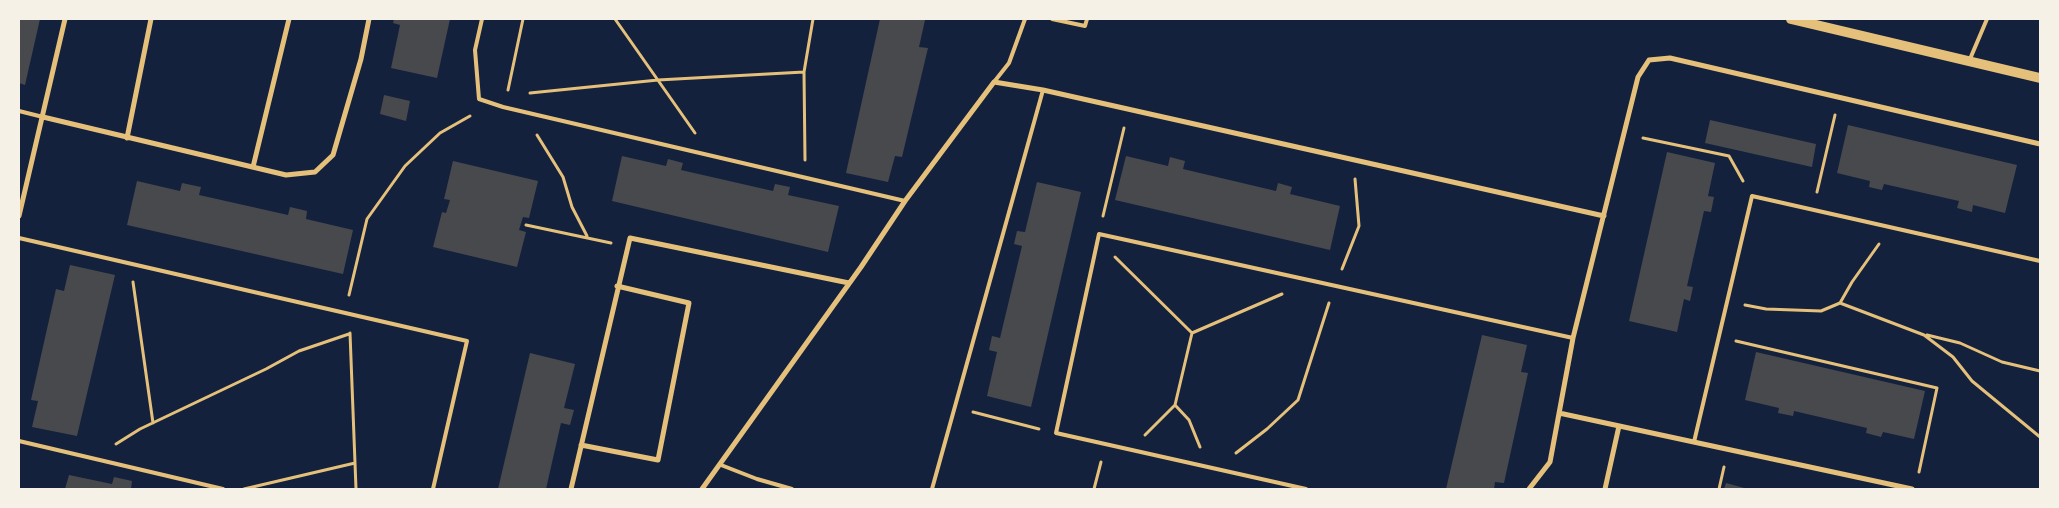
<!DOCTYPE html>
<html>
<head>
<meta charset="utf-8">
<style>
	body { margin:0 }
	#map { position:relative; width:2059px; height:508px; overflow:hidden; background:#14213d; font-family:Karla,sans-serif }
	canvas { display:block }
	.frame { position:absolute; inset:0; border:20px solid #f6f1e7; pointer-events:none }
</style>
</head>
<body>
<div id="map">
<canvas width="2059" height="508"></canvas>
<div class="frame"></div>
</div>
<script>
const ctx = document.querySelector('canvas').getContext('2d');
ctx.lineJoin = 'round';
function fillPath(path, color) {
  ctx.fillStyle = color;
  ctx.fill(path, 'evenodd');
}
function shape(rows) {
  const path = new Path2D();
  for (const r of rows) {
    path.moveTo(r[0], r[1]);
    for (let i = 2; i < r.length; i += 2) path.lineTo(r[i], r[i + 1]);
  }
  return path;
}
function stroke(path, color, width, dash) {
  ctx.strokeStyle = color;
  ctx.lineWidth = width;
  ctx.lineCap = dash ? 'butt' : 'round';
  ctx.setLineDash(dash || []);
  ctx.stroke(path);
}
const building = shape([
	[19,19,40,19,25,85,19,83],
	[394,19,450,19,437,78,391,68,400,25,393,23],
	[880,19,925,20,919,47,928,48,902,157,895,156,888,182,846,173],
	[384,95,410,101,406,121,380,114],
	[1710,120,1816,144,1812,167,1705,143],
	[1848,125,2017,165,2005,213,1973,205,1972,212,1957,208,1959,201,1884,184,1882,190,1869,187,1870,181,1837,173],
	[1667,152,1715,163,1708,196,1714,197,1711,212,1704,211,1687,286,1693,287,1690,301,1684,299,1677,332,1629,321],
	[622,156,666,166,668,159,683,163,681,170,773,191,775,184,790,187,788,195,839,206,828,252,612,201],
	[1126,156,1168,166,1170,157,1185,161,1183,169,1276,191,1278,183,1292,187,1290,194,1340,206,1330,250,1115,200],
	[453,161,538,181,529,218,523,217,519,230,526,232,517,267,433,247,442,212,446,213,450,200,444,199],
	[137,181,180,191,182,183,201,187,199,195,288,215,290,207,307,211,306,219,353,230,343,274,127,225],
	[1037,182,1081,192,1031,407,987,396,997,352,989,350,992,336,1000,338,1022,246,1014,244,1017,231,1025,232],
	[70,265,115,275,77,436,32,427,38,401,31,400,56,289,64,291],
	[1482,335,1527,345,1521,372,1528,373,1504,483,1495,482,1494,489,1446,489],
	[1756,352,1925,391,1914,439,1883,432,1881,437,1866,433,1867,428,1794,411,1793,416,1778,413,1779,408,1745,400],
	[530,353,575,364,564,408,574,410,570,425,561,423,546,489,498,489],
	[69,475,112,484,114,477,132,481,131,489,65,489],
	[1726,483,1748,489,1724,489]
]);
const path = shape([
	[615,19,695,133],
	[508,90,523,19],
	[530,93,658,80,804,72],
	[537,135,563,177,572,207,587,236],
	[1643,138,1729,156,1743,181],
	[805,160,804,72,813,19],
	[1817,192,1835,115],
	[1103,216,1124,128],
	[526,225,611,243],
	[1879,244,1852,282,1840,303,1924,335,1953,357,1972,381,2040,437],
	[1115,257,1192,333,1282,294],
	[1342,269,1359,226,1355,179],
	[133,282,153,423],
	[349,295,367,219,405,166,440,133,470,116],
	[1745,305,1766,309,1821,311,1840,303],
	[350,333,356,489],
	[1927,335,1960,343,2002,362,2040,371],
	[1736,341,1937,388,1919,472],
	[1175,405,1189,420,1200,447],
	[973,412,1039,429],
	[1145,435,1175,405,1192,333],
	[116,444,140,429,266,369,299,351,349,334],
	[1236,453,1267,429,1298,400,1329,303],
	[244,489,355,463],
	[1094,489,1101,462],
	[1719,489,1724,467]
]);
const service = shape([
	[482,19,475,50,479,99,503,107,905,201],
	[1052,19,1085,26,1087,19],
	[1970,59,1987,19],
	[994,82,1009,63,1025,19],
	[19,111,43,117],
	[19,238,467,341,433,489],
	[19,441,223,489],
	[1694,442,1752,196,2040,261],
	[721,465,757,479,792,489],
	[932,489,1043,90],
	[1306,489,1056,433,1099,234,1573,338]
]);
const minor = shape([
	[43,117,286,175,315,172,333,155,361,59,369,19],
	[127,138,151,19],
	[253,167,289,19],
	[19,216,65,19],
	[1559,413,1912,489],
	[581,445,658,460,689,303,617,286],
	[571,489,630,238,849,283],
	[702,489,861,267,905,201,994,82,1043,90,1604,216],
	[1529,489,1550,462,1573,338,1638,77,1649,60,1670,58,2040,144],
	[1605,489,1619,426]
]);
const secondary = shape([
	[1791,19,2040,78]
]);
fillPath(building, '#48494c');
stroke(path, '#e5c07b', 3);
stroke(service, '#e5c07b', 4);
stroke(minor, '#e5c07b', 5);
stroke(secondary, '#e5c07b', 10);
</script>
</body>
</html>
